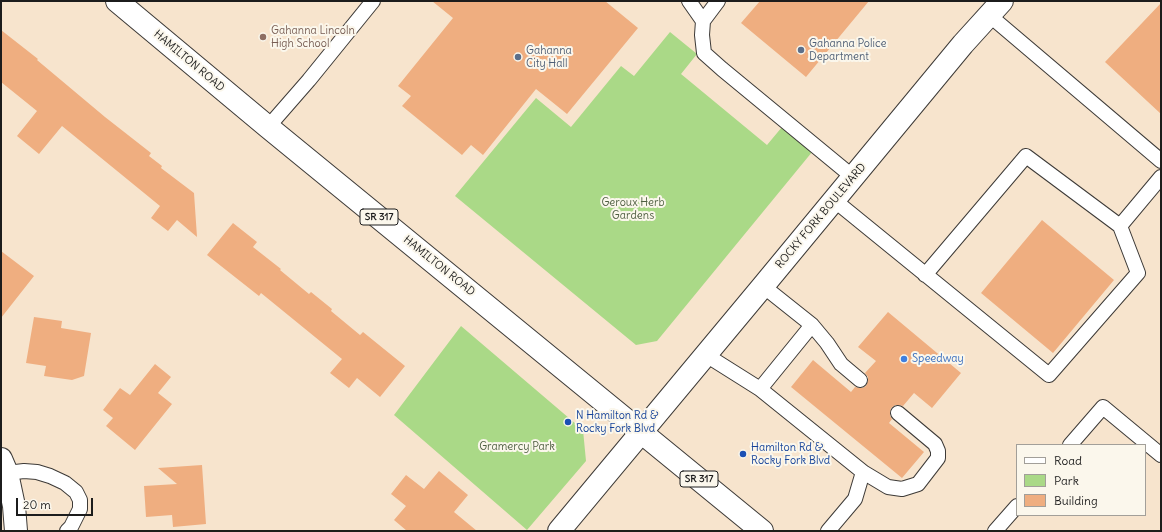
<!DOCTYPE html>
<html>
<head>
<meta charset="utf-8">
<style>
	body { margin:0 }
	#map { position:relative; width:1162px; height:532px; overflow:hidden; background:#f7e4cd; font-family:Delius,sans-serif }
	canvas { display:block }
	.frame { position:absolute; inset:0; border:2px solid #1c1c1c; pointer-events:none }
	.legend { position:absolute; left:1016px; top:444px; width:130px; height:72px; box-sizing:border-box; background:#fbf7ec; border:1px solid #a29f99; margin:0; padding:5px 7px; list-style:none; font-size:12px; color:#1c1c1c }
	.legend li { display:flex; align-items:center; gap:8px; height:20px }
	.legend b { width:20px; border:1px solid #a29f99 }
	.scale { position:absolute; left:16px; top:498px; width:77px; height:18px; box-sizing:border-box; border:2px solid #1c1c1c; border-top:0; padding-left:5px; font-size:12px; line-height:14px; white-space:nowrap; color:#1c1c1c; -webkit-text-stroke:3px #fbf7ec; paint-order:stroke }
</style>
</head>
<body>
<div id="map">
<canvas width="1162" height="532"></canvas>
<div class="frame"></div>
<ul class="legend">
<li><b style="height:5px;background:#fff"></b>Road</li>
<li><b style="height:11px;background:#aad987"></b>Park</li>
<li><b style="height:11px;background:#efae80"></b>Building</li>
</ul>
<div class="scale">20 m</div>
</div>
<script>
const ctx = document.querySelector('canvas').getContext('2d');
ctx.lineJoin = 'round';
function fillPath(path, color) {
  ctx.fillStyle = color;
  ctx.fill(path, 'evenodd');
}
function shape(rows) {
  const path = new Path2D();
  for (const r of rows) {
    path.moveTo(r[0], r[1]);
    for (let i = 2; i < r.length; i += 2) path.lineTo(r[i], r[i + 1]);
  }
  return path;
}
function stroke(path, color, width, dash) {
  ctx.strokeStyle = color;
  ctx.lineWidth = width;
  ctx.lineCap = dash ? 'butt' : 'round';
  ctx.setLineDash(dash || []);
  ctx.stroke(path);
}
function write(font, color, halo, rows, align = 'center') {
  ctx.font = font + ' Delius,sans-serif';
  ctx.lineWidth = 4;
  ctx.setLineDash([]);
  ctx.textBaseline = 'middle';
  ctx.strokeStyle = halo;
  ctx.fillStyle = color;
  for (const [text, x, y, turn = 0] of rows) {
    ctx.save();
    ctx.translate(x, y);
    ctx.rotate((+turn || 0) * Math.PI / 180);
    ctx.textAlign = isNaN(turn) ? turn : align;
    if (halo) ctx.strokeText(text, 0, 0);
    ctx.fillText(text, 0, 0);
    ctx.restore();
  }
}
const green = shape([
	[670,32,697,54,681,74,767,145,787,121,817,146,657,341,636,345,455,196,536,98,571,127,621,66,634,76],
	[461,326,583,430,586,461,527,530,394,415]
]);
const building = shape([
	[432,1,605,1,638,28,567,114,536,89,483,155,471,145,462,155,402,106,411,96,398,86,453,18],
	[760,1,869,1,806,77,741,23],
	[1161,3,1161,114,1105,62],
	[1,30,38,59,37,60,105,117,151,153,149,156,162,166,161,168,194,193,197,237,177,220,168,231,151,218,160,206,62,126,39,154,17,136,37,111,1,82],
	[1042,220,1114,280,1053,353,981,293],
	[233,223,257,242,253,247,281,269,280,270,309,294,311,292,332,309,331,311,360,335,363,332,405,366,380,397,357,378,349,388,330,373,342,359,261,293,259,296,207,255],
	[1,251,34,276,1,318],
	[888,312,961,373,932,408,914,393,903,406,899,405,895,405,891,408,890,412,890,416,892,419,889,423,924,452,902,478,791,387,813,360,851,392,855,387,859,388,863,388,866,386,868,381,868,377,865,373,876,361,858,347],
	[34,317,62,321,61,328,91,333,84,376,72,380,44,376,46,366,26,363],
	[155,364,171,377,158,393,172,404,135,450,106,426,113,418,103,410,120,388,130,395],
	[202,465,206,524,173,527,172,515,146,517,144,486,177,484,158,468],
	[439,471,468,495,454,512,477,531,407,531,394,520,406,506,391,494,406,475,424,489]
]);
const service = shape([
	[689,1,703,21,702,35,704,53,722,69,853,177],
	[989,15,1161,161],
	[703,21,718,1],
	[268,127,309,80,373,1],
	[834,200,1049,375,1138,273,1120,226,1161,177],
	[925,275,1026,156,1120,226],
	[763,286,812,325,827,343,841,364,860,380],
	[812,325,760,389,863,472,888,487,902,489,918,484,938,458,938,451,935,444,898,413],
	[706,355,760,389],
	[1070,445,1103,407,1161,455],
	[7,473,24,471,37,472,50,476,65,483,76,492,80,500,80,509,71,527,67,531],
	[828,531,855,499,863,472],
	[995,531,1017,506]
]);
const minor = shape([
	[1,459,7,473,14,506,16,531],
	[559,531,763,286,963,44,1002,1]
]);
const primary = shape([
	[117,1,268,127,762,531]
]);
const markers = [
	[263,37,4,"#8d6e63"],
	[801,50,4,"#5c6f8a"],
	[518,57,4,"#5c6f8a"],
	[904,359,4,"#3f7fe0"],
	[568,422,4,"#1a4fb4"],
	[743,454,4,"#1a4fb4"]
];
const shields = [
	[379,217,38],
	[699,479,38]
];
const shieldNames = [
	["SR 317",379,217],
	["SR 317",699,479]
];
const educationNames = [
	["Gahanna Lincoln",271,31],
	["High School",271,44]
];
const serviceNames = [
	["Gahanna Police",809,44],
	["Department",809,57],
	["Gahanna",526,51],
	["City Hall",526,64]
];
const streetNames = [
	["HAMILTON ROAD",189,61,40],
	["ROCKY FORK BOULEVARD",821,216,-50],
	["HAMILTON ROAD",439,266,39]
];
const parkNames = [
	["Geroux Herb",633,203],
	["Gardens",633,216],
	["Gramercy Park",517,447]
];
const shopNames = [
	["Speedway",912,359]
];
const transitNames = [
	["N Hamilton Rd &",576,416],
	["Rocky Fork Blvd",576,429],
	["Hamilton Rd &",751,448],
	["Rocky Fork Blvd",751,461]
];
fillPath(green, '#aad987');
fillPath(building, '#efae80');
stroke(service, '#3d3a37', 16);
stroke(minor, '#3d3a37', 24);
stroke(primary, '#3d3a37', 24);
stroke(service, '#fff', 14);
stroke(minor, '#fff', 22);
stroke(primary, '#fff', 22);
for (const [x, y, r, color] of markers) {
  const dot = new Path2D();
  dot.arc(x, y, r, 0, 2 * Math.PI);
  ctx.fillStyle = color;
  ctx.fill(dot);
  stroke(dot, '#fbf7ec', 1.5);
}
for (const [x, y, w] of shields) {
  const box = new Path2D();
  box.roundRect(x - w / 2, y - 8, w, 16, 3);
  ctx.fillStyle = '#fbf7ec';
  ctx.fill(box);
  stroke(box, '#1c1c1c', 1);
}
write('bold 10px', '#1c1c1c', null, shieldNames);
write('11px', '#785e54', '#fbf7ec', educationNames, 'left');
write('11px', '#4e5e75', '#fbf7ec', serviceNames, 'left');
write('11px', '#1c1c1c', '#fbf7ec', streetNames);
write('11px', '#4e5e41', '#fbf7ec', parkNames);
write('11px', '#366cbe', '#fbf7ec', shopNames, 'left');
write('11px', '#164399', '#fbf7ec', transitNames, 'left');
</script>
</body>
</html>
